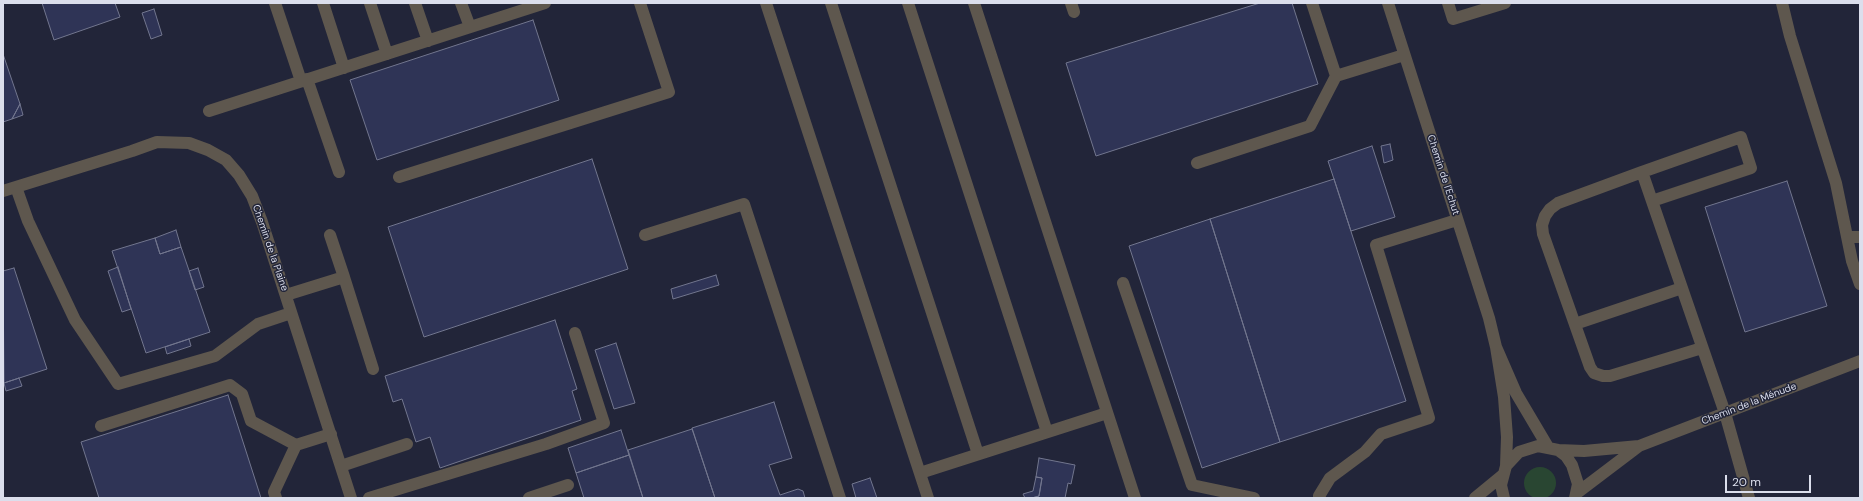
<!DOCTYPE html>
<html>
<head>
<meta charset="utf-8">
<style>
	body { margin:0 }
	#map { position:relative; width:1863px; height:501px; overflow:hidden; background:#222539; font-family:"DM Sans",sans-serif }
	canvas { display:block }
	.frame { position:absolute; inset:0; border:4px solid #dbdeec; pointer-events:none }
	.scale { position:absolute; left:1725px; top:475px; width:86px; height:18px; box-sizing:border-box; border:2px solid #dbdeec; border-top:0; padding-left:5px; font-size:12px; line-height:14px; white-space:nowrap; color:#dbdeec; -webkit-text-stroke:3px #222539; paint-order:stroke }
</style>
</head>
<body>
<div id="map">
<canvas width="1863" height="501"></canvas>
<div class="frame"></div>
<div class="scale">20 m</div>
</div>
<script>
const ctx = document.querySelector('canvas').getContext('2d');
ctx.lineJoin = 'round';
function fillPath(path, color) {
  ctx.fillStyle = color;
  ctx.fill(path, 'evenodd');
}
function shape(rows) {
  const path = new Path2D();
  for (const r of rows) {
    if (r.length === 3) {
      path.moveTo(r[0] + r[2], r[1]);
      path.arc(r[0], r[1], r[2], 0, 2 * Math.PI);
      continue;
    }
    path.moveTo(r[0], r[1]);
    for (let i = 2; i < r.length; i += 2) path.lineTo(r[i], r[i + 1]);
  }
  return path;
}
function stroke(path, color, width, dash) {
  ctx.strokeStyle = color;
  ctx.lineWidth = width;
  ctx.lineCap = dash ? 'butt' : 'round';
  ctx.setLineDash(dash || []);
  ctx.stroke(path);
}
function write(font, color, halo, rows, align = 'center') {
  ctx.font = font + ' "DM Sans",sans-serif';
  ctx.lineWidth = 3;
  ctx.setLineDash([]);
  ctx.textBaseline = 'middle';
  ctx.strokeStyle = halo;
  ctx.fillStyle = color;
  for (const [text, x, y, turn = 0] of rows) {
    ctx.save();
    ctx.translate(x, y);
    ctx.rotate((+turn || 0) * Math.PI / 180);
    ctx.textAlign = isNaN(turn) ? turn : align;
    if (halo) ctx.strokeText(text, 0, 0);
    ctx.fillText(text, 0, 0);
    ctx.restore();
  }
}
const green = shape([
	[1540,483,16]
]);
const building = shape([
	[42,3,115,3,120,17,54,40,42,3],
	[1260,3,1292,3,1318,84,1096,156,1066,63,1260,3],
	[154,9,162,35,151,39,142,13,154,9],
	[533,20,559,100,377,160,350,80,533,20],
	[3,54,20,104,12,119,3,122,3,54],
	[20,104,23,115,12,119,20,104],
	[1390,144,1393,160,1384,163,1381,146,1390,144],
	[1372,146,1395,217,1351,231,1328,161,1372,146],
	[592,159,628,269,424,337,388,227,592,159],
	[1334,179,1406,401,1280,442,1210,219,1334,179],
	[1787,181,1827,306,1745,332,1705,207,1787,181],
	[1210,219,1280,442,1202,468,1129,246,1210,219],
	[176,230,181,247,160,254,155,238,176,230],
	[155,238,160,254,181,247,210,332,146,353,112,251,155,238],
	[118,267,131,309,122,312,108,271,118,267],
	[14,268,47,369,4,383,3,271,14,268],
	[198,268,204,287,195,290,189,271,198,268],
	[716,275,719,285,673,299,671,289,716,275],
	[555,320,577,389,572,391,581,420,440,468,430,437,416,442,402,399,393,402,385,376,555,320],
	[189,339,191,346,167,354,165,347,189,339],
	[616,343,635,403,614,409,595,350,616,343],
	[19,378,22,386,6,391,4,383,19,378],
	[228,395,261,498,99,498,81,442,228,395],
	[774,402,792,458,769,465,780,495,798,489,803,491,805,498,715,498,692,428,774,402],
	[692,429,715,498,643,498,628,450,692,429],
	[621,430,629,455,576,473,568,448,621,430],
	[629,455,643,498,584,498,576,473,629,455],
	[1039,458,1075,465,1071,484,1068,483,1065,498,1067,498,1032,498,1039,496,1042,478,1036,477,1039,458],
	[1036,477,1042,478,1039,496,1032,498,1025,498,1023,494,1033,491,1036,477],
	[870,478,877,498,856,498,852,484,870,478]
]);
const minor = shape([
	[275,3,301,81],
	[323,3,344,68],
	[370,3,387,54],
	[415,3,428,41],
	[461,3,470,27],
	[766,3,928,498],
	[831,3,978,454],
	[908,3,1047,432],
	[974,3,1135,498],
	[1071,3,1074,12],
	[1312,3,1336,76,1404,55],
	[1388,3,1489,318,1496,347],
	[1448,3,1453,19,1505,3],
	[1782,3,1790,36,1836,183,1852,261,1860,284],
	[307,79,339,172],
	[209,111,545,3],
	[1197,163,1310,126,1336,76],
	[1642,172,1741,137,1751,168,1652,201],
	[399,177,669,92,640,3],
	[16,187,28,221,75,320,118,384,215,356,258,324,291,313],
	[3,191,132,151,157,142,189,143,208,150,226,160,239,175,252,196,262,222,351,498],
	[330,235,344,277],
	[645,235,744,204,840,498],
	[1847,237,1860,237],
	[1123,283,1192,485,1254,498],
	[286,295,344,277,373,369],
	[1575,324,1682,288],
	[1702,348,1610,376,1603,376,1594,373,1590,367,1543,234,1542,225,1545,216,1550,209,1558,203,1642,172,1725,413,1749,498],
	[101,426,230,385,242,394,251,421,296,445],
	[1639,446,1860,361],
	[1558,450,1584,451,1639,446,1577,493],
	[341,466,407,444],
	[1506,466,1507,437,1504,397,1496,347,1516,393,1548,447],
	[920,473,1107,413],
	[276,498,274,492,296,445,331,434],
	[369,498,546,444,604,423,575,333],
	[529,498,568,485],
	[1320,498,1319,496,1330,478,1365,452,1381,434,1429,418,1376,245,1457,220],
	[1475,498,1503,475],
	[1504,498,1501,485,1506,466,1519,452,1538,446,1558,450,1566,456,1572,465,1578,484,1575,498]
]);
const streetNames = [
	["Chemin de l'Echut",1443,175,72],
	["Chemin de la Plaine",270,248,71],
	["Chemin de la Ménude",1749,404,-21]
];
fillPath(green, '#294632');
fillPath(building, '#2f3456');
stroke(building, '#72768e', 1);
stroke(minor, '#5e574e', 12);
write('10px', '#dbdeec', '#222539', streetNames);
</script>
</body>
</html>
